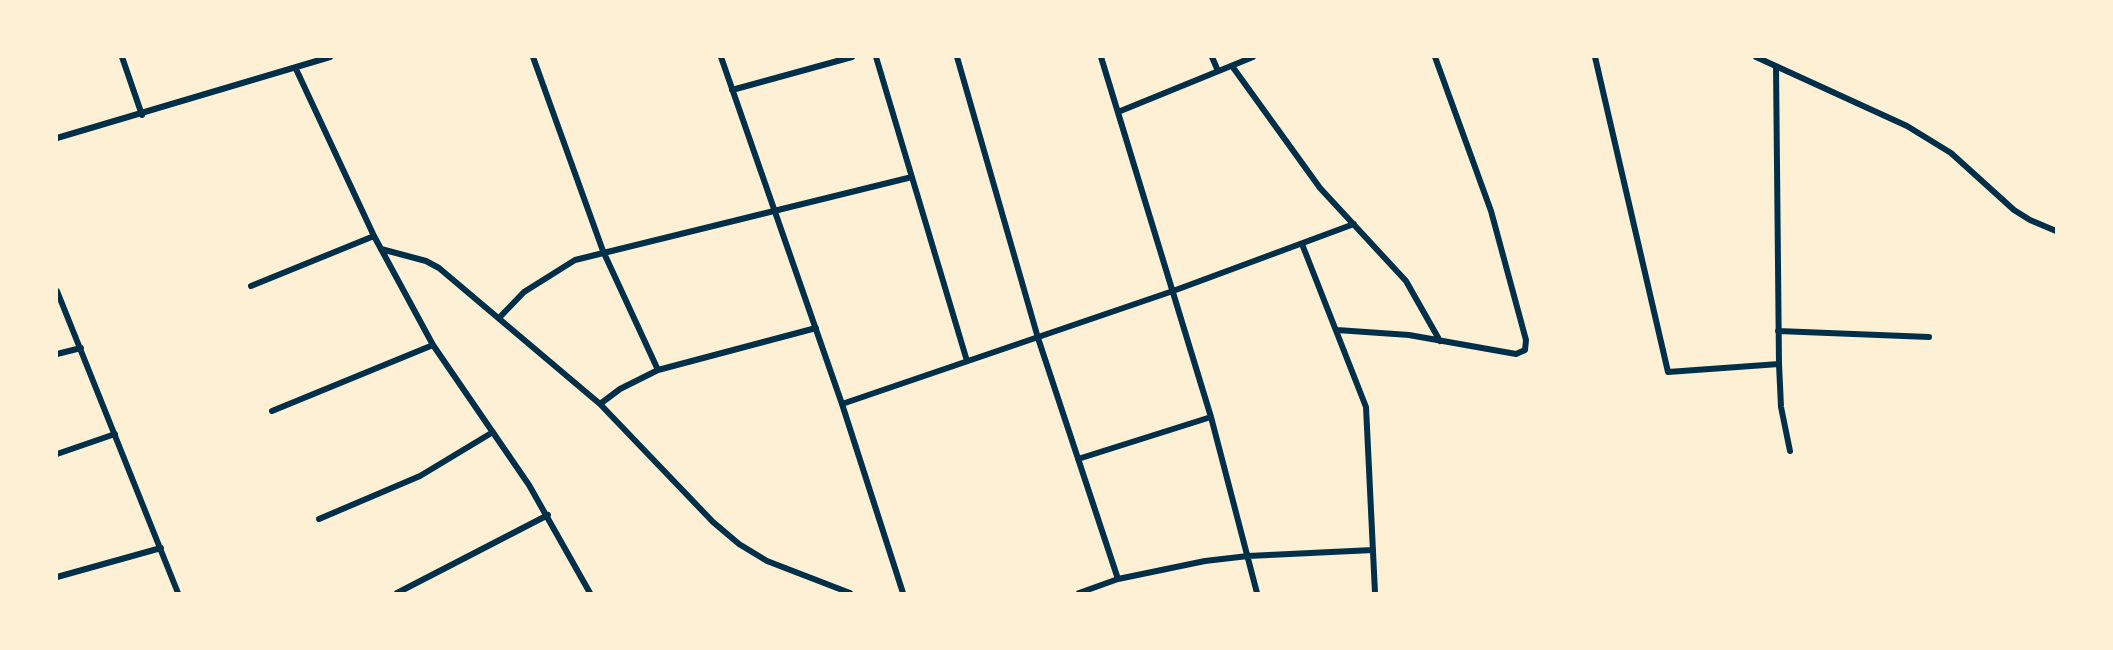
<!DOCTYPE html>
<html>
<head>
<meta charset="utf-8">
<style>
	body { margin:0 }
	#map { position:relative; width:2113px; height:650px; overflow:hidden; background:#fdf0d5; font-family:"Fira Sans",sans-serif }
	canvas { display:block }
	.frame { position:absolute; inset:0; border:58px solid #fdf0d5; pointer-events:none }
</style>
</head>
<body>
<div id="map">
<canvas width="2113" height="650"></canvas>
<div class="frame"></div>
</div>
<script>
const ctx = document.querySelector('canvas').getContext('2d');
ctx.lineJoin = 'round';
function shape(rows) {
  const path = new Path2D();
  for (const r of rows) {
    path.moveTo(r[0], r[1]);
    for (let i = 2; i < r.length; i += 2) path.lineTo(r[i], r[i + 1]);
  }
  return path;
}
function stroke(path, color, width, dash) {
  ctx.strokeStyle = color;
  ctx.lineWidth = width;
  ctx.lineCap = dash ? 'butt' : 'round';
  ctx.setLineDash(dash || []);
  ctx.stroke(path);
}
const minor = shape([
	[122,57,142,115],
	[533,57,603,251,658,370],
	[721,57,842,404,903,593],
	[876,57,967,361],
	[957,57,1038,338,1118,579],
	[1101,57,1211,417,1257,593],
	[1212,57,1218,71],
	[1595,57,1668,372,1779,364],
	[1756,57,1907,126,1951,153,2014,210,2030,220,2056,231],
	[1232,66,1320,188,1406,281,1440,341],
	[1776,66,1779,364,1781,407,1790,451],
	[296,69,374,236,433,345,529,485,590,593],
	[732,90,852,57],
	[1118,112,1253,57],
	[57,138,330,57],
	[1302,244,1366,407,1375,593],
	[381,249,426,261,439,268,600,404,713,522,739,544,767,561,850,593],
	[251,286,374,236],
	[57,291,178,593],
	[499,318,524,292,575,260,912,177],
	[1337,330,1409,335,1516,354,1525,350,1526,340,1491,211,1435,57],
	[1778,331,1929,337],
	[57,354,81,348],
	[600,404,620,389,658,370,816,328],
	[842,404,1173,291,1354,224],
	[272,411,433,345],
	[57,454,115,434],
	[1078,459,1211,417],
	[319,519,420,476,493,432],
	[57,577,161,548],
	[397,593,548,515],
	[1079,593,1118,579,1205,561,1248,556,1373,550]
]);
stroke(minor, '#003049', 6);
</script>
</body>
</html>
